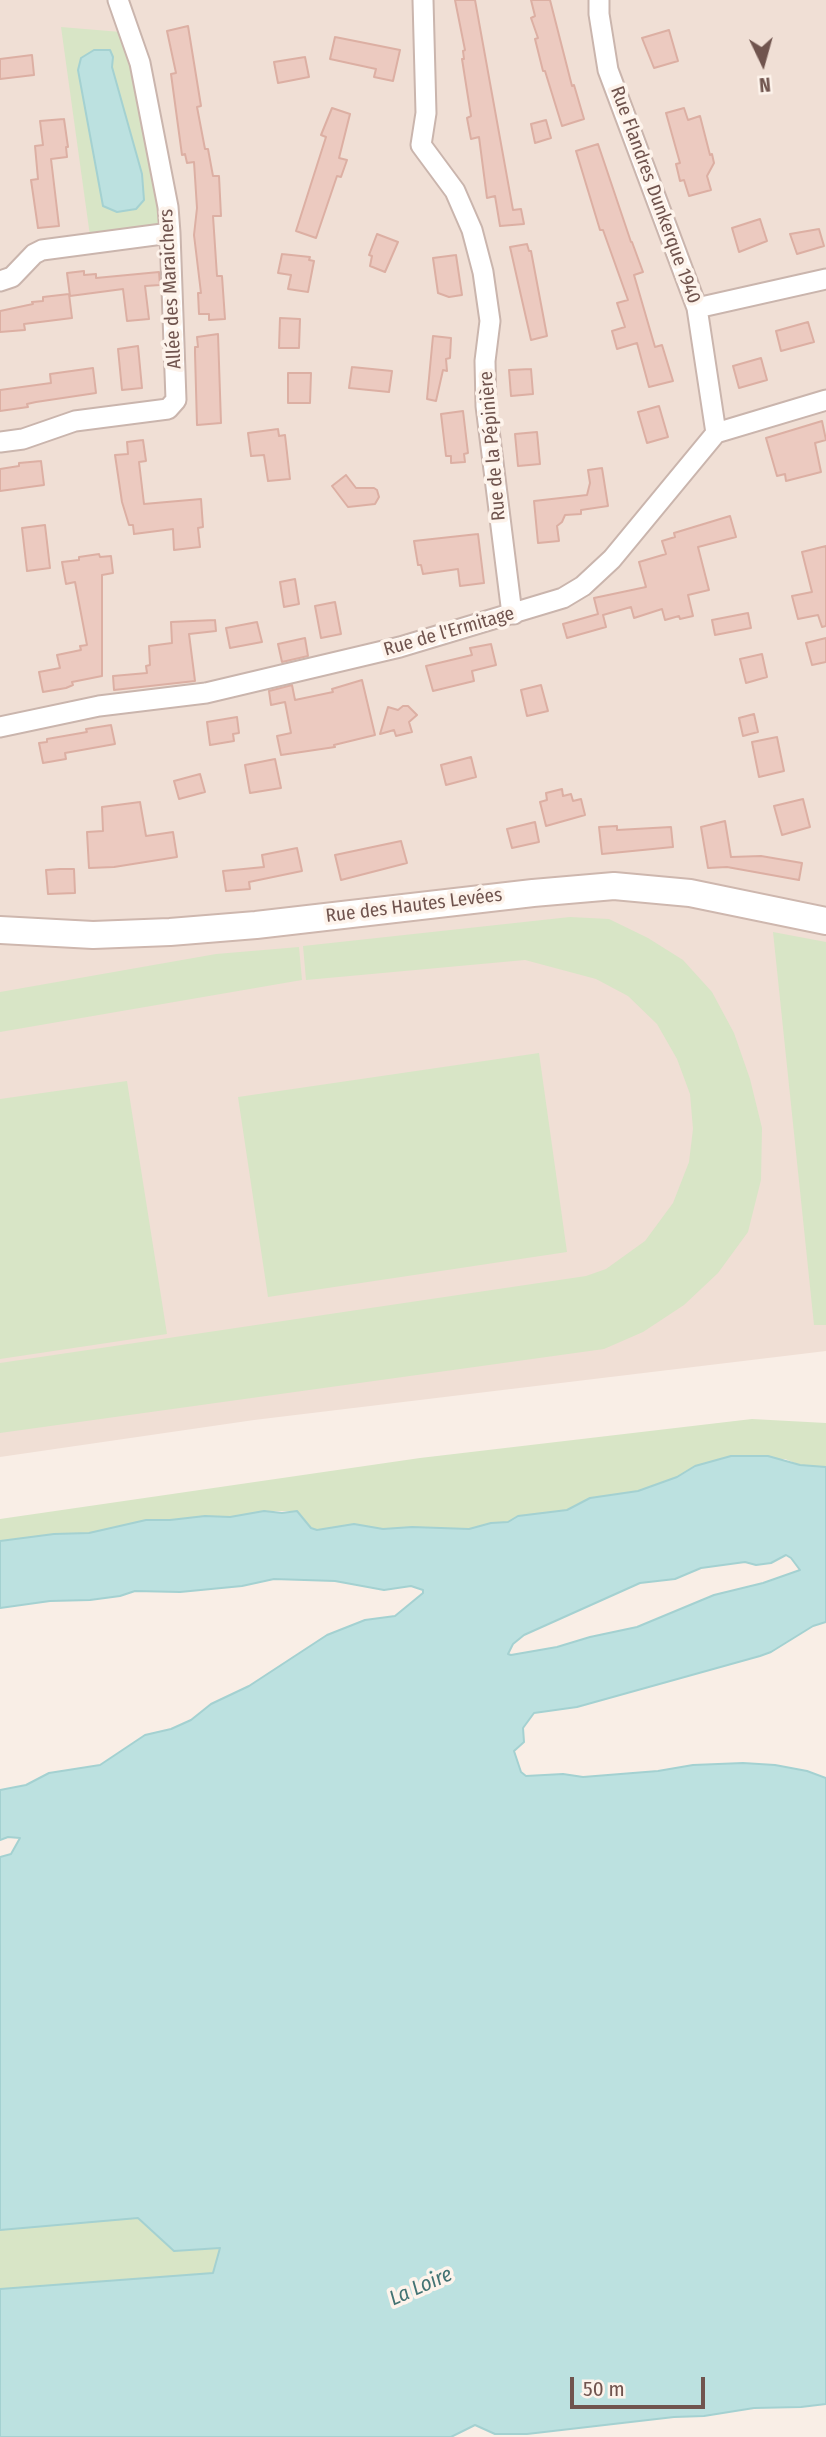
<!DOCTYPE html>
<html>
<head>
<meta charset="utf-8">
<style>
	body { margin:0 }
	#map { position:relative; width:826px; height:2437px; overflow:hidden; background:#f9eee6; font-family:"Fira Sans Condensed",sans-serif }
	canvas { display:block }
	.north { position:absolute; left:728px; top:28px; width:70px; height:70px; -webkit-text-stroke:5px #fdf3eb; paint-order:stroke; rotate:175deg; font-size:19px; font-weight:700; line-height:28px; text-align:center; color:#70544e }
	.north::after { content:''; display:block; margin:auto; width:24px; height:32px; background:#70544e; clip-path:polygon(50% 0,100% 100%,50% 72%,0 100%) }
	.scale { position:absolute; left:570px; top:2377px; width:135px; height:32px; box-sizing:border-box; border:4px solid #70544e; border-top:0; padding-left:9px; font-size:21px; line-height:24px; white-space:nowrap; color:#70544e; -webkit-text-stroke:5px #fdf3eb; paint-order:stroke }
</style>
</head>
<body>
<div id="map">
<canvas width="826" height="2437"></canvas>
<div class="north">N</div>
<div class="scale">50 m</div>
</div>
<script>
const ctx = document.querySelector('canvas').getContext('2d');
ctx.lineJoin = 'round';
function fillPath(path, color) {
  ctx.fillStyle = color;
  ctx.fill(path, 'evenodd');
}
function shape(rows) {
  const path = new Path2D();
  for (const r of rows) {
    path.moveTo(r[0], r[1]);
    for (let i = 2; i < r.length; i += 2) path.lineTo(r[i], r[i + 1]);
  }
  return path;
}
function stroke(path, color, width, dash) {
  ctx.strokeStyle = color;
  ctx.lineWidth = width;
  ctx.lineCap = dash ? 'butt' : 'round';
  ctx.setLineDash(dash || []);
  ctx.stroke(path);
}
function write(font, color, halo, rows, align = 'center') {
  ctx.font = font + ' "Fira Sans Condensed",sans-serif';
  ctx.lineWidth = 7;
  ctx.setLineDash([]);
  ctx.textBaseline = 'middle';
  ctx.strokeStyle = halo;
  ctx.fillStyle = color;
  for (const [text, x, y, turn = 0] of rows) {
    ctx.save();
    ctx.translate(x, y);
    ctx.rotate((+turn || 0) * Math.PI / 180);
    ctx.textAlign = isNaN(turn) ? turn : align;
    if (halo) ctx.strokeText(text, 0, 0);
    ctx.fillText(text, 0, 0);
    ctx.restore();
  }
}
const residential = shape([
	[0,0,826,0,826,1351,254,1420,0,1457]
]);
const green = shape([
	[61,27,121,32,134,70,161,222,156,229,90,236],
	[570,917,609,919,648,938,683,960,712,992,734,1033,750,1079,762,1128,761,1180,748,1232,718,1273,684,1305,643,1332,604,1349,0,1433,0,1363,586,1276,606,1269,645,1241,673,1203,689,1162,693,1129,690,1094,677,1059,657,1024,628,996,596,979,525,960,306,980,303,946],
	[773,932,826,942,826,1325,814,1325],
	[299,947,302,980,0,1032,0,992,216,954],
	[539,1053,567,1252,268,1297,238,1097],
	[127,1081,167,1334,0,1359,0,1099],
	[752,1419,826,1423,826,1467,800,1465,785,1459,695,1466,677,1477,638,1491,590,1498,567,1510,519,1516,508,1522,491,1523,469,1529,412,1527,383,1529,354,1524,317,1530,311,1528,297,1511,264,1511,230,1517,205,1516,170,1520,146,1520,89,1533,54,1534,0,1541,0,1519,420,1458],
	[138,2218,174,2251,220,2247,214,2273,0,2289,0,2230]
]);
const water = shape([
	[94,50,110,50,113,57,112,67,142,174,144,200,136,209,117,212,103,206,78,70,81,58,94,50],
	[731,1456,768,1456,800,1465,826,1467,826,1622,813,1626,771,1652,760,1656,577,1707,534,1713,523,1728,524,1742,514,1751,521,1772,526,1776,563,1774,583,1777,658,1771,693,1765,743,1763,775,1765,807,1771,826,1778,826,2404,801,2407,754,2408,704,2416,674,2417,527,2434,495,2434,475,2425,451,2437,0,2437,0,2289,213,2273,220,2248,174,2251,138,2218,0,2230,0,1857,11,1854,20,1838,8,1837,0,1840,0,1790,26,1785,49,1773,100,1765,145,1735,171,1729,191,1720,211,1704,249,1686,327,1635,365,1620,395,1616,423,1593,423,1590,411,1586,384,1590,335,1581,274,1579,242,1586,180,1592,135,1591,120,1596,90,1600,50,1601,0,1608,0,1541,54,1534,89,1533,146,1520,170,1520,205,1516,230,1517,264,1511,282,1513,297,1511,311,1528,317,1530,354,1524,383,1529,412,1527,469,1529,491,1523,508,1522,518,1516,567,1510,590,1498,638,1491,677,1477,695,1466,731,1456],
	[786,1555,791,1558,800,1570,763,1583,714,1595,637,1627,590,1637,557,1647,511,1655,508,1654,513,1644,524,1635,640,1583,675,1579,701,1568,745,1562,756,1565,771,1563,786,1555]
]);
const building = shape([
	[455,0,475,0,513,210,521,209,524,224,500,226,495,196,487,198,479,137,471,139,467,118,471,116,462,59,464,59,463,51,465,50,455,0],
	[531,0,550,0,572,86,574,85,584,119,562,126,545,71,543,71,535,39,538,38,531,18,535,16,531,0],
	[188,26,201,106,197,107,205,149,208,149,213,176,219,176,221,216,213,216,217,276,222,276,225,319,209,320,209,314,199,314,198,293,201,293,194,235,197,208,194,162,187,163,185,154,182,155,171,74,176,73,167,31,188,26],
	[669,30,678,61,654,68,642,38,669,30],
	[335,37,400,50,393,81,374,77,376,69,330,59,335,37],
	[32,55,34,75,0,79,0,59,32,55],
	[305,57,309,77,278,83,274,62,305,57],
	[332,108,350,114,339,158,347,160,341,177,337,176,316,238,296,231,326,137,321,135,332,108],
	[684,108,688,120,700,116,710,155,712,154,714,163,707,176,711,190,689,196,684,180,680,181,676,164,680,163,666,113,684,108],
	[64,119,68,147,66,147,67,157,51,159,59,226,38,228,31,180,38,179,35,146,43,145,40,121,64,119],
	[546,120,551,138,535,143,531,124,546,120],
	[598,144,631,242,632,242,643,272,634,275,655,347,662,345,673,381,649,387,637,343,617,349,612,331,625,327,617,303,628,300,603,230,600,230,576,151,598,144],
	[760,219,767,241,739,252,732,228,760,219],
	[819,229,824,246,797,254,790,234,819,229],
	[377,234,398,242,385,272,370,266,372,256,369,255,377,234],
	[527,244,529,251,531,251,547,336,531,340,510,247,527,244],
	[282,254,310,257,309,260,314,261,308,292,288,289,291,275,278,273,282,254],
	[456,255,462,295,449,297,438,293,433,258,456,255],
	[84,271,84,275,96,274,96,278,159,272,160,285,145,286,149,319,127,321,123,289,70,296,67,273,84,271],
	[69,294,72,318,24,324,25,330,0,332,0,311,33,304,32,302,43,301,43,297,69,294],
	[280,318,300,319,299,348,279,348,280,318],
	[808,322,814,342,781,351,776,331,808,322],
	[218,334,221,423,197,425,195,353,195,347,198,347,197,337,218,334],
	[433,336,451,338,450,358,446,359,447,371,443,370,436,401,427,399,433,336],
	[138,346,142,388,122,390,118,349,138,346],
	[761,358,767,380,739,388,733,366,761,358],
	[352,367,392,371,389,392,349,388,352,367],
	[93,368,96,393,36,402,27,404,28,407,0,411,0,390,51,383,50,374,93,368],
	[531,369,533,394,511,396,509,370,531,369],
	[288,373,311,373,310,403,288,403,288,373],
	[659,406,668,437,647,443,638,412,659,406],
	[463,411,468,453,464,454,465,462,451,463,451,456,446,456,441,414,463,411],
	[822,421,826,440,815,443,821,472,786,481,785,474,777,476,766,438,822,421],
	[278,429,279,436,285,435,290,479,268,481,264,455,251,456,248,433,278,429],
	[537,432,540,464,518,466,515,434,537,432],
	[143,440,146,461,139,462,144,504,201,499,203,527,198,528,200,547,174,550,173,529,134,534,133,525,129,525,122,502,115,455,128,454,127,442,143,440],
	[41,461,44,485,0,491,0,469,19,466,19,463,41,461],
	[602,468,608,506,581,510,581,514,565,515,562,522,557,526,559,541,538,543,534,501,587,495,590,483,588,470,602,468],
	[346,475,356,488,374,488,377,490,379,497,375,504,348,507,332,486,346,475],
	[730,516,736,537,698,547,709,590,688,595,693,616,680,619,679,616,665,620,662,609,634,618,631,607,603,615,606,627,567,638,563,624,598,614,594,598,646,587,639,562,666,554,662,541,675,537,674,533,730,516],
	[45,525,50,568,27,571,22,528,45,525],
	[478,534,484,583,460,586,458,569,423,574,421,565,418,565,414,541,478,534],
	[826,546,826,626,822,627,818,615,798,619,792,596,812,592,802,552,826,546],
	[99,554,100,557,111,556,113,573,102,575,102,676,72,682,73,685,66,688,43,692,39,672,60,668,57,655,81,650,80,646,87,645,75,582,66,584,62,562,79,560,79,557,99,554],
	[295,579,299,604,284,607,280,582,295,579],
	[335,602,341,634,321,638,315,606,335,602],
	[748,613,751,628,715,635,712,620,748,613],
	[215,620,216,631,189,634,195,681,114,690,113,676,147,673,146,666,150,665,149,646,172,643,171,622,215,620],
	[257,622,262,642,230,648,226,628,257,622],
	[305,638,308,656,282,662,278,644,305,638],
	[826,638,826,662,812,665,806,643,826,638],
	[491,644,496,665,472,671,474,681,433,691,426,666,472,655,470,648,491,644],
	[762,654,767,677,746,683,740,659,762,654],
	[362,680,375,735,334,745,335,747,281,755,277,736,291,733,285,702,271,705,269,691,292,685,295,700,333,692,332,689,362,680],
	[541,685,548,711,527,716,521,690,541,685],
	[403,706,408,706,417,715,409,722,412,732,396,736,394,730,380,734,388,707,398,710,403,706],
	[754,714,758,732,743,736,739,718,754,714],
	[237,717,239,733,233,734,234,741,210,745,207,722,237,717],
	[111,725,115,744,65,753,66,759,43,763,39,743,47,742,47,739,87,732,86,729,111,725],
	[777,737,784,771,759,777,752,742,777,737],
	[471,757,476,777,446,785,441,765,471,757],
	[275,759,281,788,250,793,245,765,275,759],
	[200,774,205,792,179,799,174,781,200,774],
	[562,789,563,796,571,794,573,801,581,799,585,815,546,826,540,802,547,800,546,793,562,789],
	[803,799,810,827,782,835,774,806,803,799],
	[140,802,146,836,173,832,177,857,114,867,89,868,87,832,103,831,102,807,140,802],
	[725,821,731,857,761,856,802,863,799,880,727,867,708,868,701,827,725,821],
	[535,822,539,842,512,848,507,829,535,822],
	[617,826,617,830,671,827,673,847,602,854,599,827,617,826],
	[401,841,407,863,341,880,335,855,401,841],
	[297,848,302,871,249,882,250,889,226,891,223,871,264,867,262,855,297,848],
	[60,869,74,869,75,893,48,894,46,870,60,869]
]);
const street = shape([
	[423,0,426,113,421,145,455,191,472,230,483,272,490,321,485,361,486,406,511,606,514,614],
	[599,0,599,14,608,70,697,308,716,433],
	[0,281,12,277,34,254,42,250,170,233],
	[697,308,826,279],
	[0,442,23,439,75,421,168,409,176,400,170,233,168,207,140,63,118,0],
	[0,727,99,706,206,693,400,647,563,598,583,586,612,559,716,433,826,400]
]);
const secondary = shape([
	[0,930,93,935,170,932,256,925,533,893,614,886,690,893,826,921]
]);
const streetNames = [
	["Rue Flandres Dunkerque 1940",655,195,70],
	["Allée des Maraichers",171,289,-93],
	["Rue de la Pépinière",493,446,-95],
	["Rue de l'Ermitage",449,632,-16],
	["Rue des Hautes Levées",414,906,-7]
];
const waterNames = [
	["La Loire",421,2287,-24]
];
fillPath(residential, '#f0dfd5');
fillPath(green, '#d8e5c6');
fillPath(water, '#bce1e0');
stroke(water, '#a4d1d1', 2);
fillPath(building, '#eccac0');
stroke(building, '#dcafa3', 2);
stroke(street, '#cab5ad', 23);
stroke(secondary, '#ceb7ae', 30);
stroke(street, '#fff', 19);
stroke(secondary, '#fff', 26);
write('19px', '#70544e', '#fdf3eb', streetNames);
write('italic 21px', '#437373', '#fdf3eb', waterNames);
</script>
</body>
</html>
